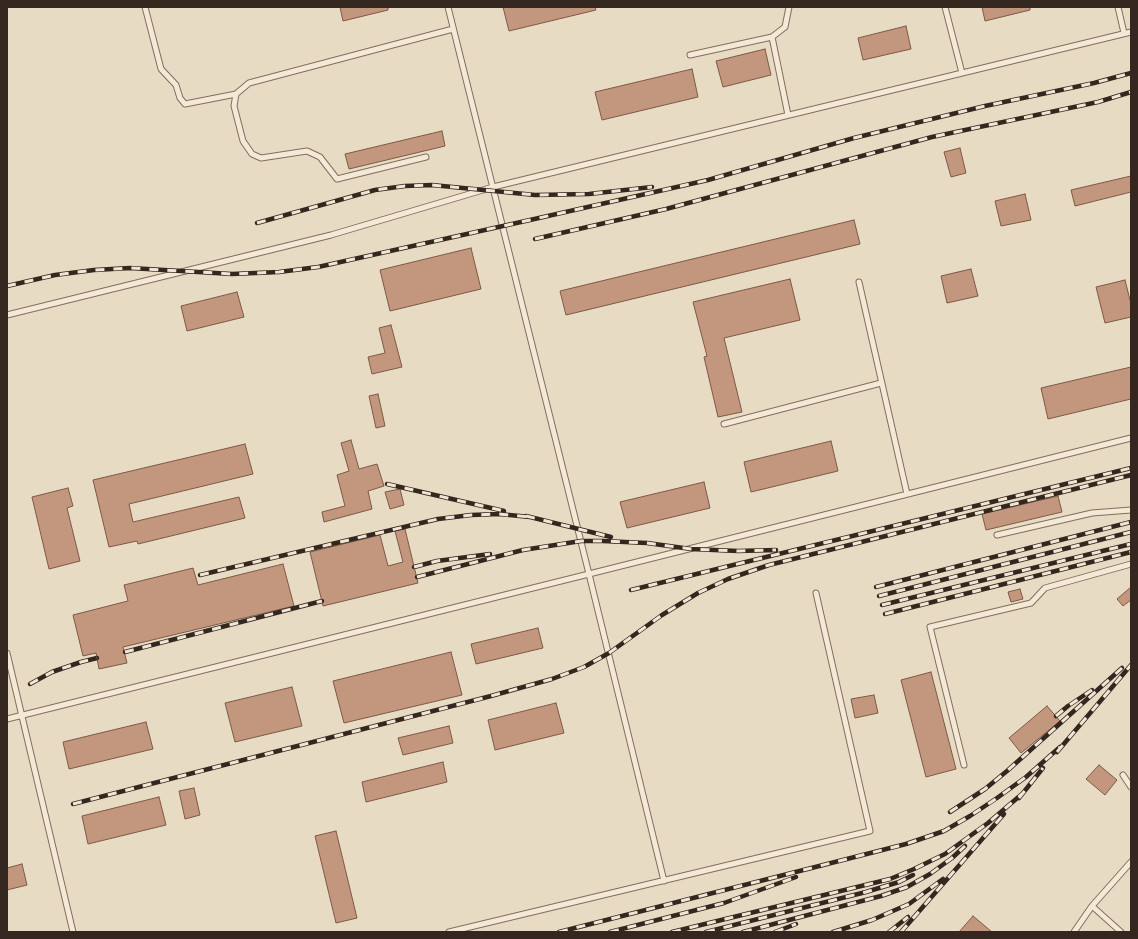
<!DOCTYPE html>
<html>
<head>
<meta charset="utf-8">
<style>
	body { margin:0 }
	#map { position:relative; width:1138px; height:939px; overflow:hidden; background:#e8dbc4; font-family:"Libre Baskerville",serif }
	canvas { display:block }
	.frame { position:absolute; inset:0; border:8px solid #33271f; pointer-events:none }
</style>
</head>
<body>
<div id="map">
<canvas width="1138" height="939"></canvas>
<div class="frame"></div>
</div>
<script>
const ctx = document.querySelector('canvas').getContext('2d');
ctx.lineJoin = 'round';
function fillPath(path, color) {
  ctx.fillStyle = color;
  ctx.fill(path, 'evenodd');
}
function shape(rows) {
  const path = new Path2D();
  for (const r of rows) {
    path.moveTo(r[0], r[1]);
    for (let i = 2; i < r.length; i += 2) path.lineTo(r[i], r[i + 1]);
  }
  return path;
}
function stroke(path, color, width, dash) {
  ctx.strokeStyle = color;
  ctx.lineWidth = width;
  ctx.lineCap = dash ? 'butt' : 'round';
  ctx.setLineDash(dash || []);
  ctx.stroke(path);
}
const building = shape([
	[340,7,388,7,388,10,343,21,340,7],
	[503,7,595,7,596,10,509,31,503,7],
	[982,7,1030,7,1030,10,985,21,982,7],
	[906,26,911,49,863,60,858,38,906,26],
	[765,49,771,75,723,87,716,61,765,49],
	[692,69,698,97,602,120,595,92,692,69],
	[442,131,445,146,349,169,345,154,442,131],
	[960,148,966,173,951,177,944,152,960,148],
	[1131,176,1131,192,1075,206,1071,190,1131,176],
	[1025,194,1031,220,1001,226,995,201,1025,194],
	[854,220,860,244,566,315,560,291,854,220],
	[471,248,481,289,390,311,380,270,471,248],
	[971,269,978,296,947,303,941,276,971,269],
	[790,279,800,320,724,338,742,412,718,417,704,357,707,356,693,302,790,279],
	[1125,280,1131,304,1131,317,1105,323,1096,287,1125,280],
	[237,292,244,317,187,331,181,306,237,292],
	[391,325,402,367,372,374,368,357,385,353,379,328,391,325],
	[1131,367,1131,399,1048,419,1041,388,1131,367],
	[378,394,385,426,376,428,369,396,378,394],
	[351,440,359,469,377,464,384,486,368,491,372,509,324,522,322,512,345,506,337,475,349,471,341,443,351,440],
	[831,441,838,471,751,492,744,462,831,441],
	[245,444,253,474,129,504,133,522,239,497,245,518,138,544,137,541,109,547,93,480,245,444],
	[704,482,710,508,627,528,620,502,704,482],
	[68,488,73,506,67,508,80,561,49,569,32,497,68,488],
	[400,489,404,505,390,509,385,492,400,489],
	[1058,496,1062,512,986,530,982,514,1058,496],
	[405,529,418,583,323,606,310,552,380,535,388,566,403,562,395,531,405,529],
	[283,564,294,606,123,647,127,663,99,669,96,653,83,656,73,615,128,601,124,585,193,568,198,585,283,564],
	[1131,587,1131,600,1123,606,1117,599,1131,587],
	[1020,589,1023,599,1011,602,1008,592,1020,589],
	[538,628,543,648,476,664,471,644,538,628],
	[451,652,462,695,344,723,333,681,451,652],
	[931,672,956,769,926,777,901,680,931,672],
	[292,687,302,726,235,742,225,703,292,687],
	[874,695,878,713,855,718,851,699,874,695],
	[556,703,564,733,495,750,488,720,556,703],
	[1047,706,1060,721,1021,753,1009,738,1047,706],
	[146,722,153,749,69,769,63,742,146,722],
	[449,726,453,743,403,755,398,738,449,726],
	[443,762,447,782,366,802,362,782,443,762],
	[1099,765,1117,780,1105,795,1086,779,1099,765],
	[194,788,200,815,185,819,179,791,194,788],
	[159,797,166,825,88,844,82,816,159,797],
	[336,831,357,918,336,923,315,836,336,831],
	[22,864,27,885,7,890,7,868,22,864],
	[973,916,992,932,959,932,973,916]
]);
const service = shape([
	[145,7,161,69,176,85,180,98,185,104,236,94],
	[448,7,589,574,664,881],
	[945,7,962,73],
	[1118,7,1124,33],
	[772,37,788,115],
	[690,55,772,37,785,27,789,7],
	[426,157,337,179,320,157,307,151,261,158,252,154,243,141,234,106,236,94,249,83,453,29],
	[859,282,907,494],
	[7,315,331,235,493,187,1131,32],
	[724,424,881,383],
	[997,535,1092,513,1131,510],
	[7,653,73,932],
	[7,719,589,574,1131,438],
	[964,765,930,627,1031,603,1045,588,1131,564],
	[1123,775,1131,787],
	[1092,906,1121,932],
	[449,932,870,831,816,593],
	[1074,932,1092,906,1131,862]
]);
const rail = shape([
	[257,223,375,190,405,186,432,185,535,195,589,194,652,187],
	[535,239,666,209,932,137,1098,102,1131,92],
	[7,286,55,275,94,270,130,268,232,274,279,272,318,267,530,220,708,180,854,138,985,106,1094,83,1131,73],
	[387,484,504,511],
	[526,516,611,537],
	[414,567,437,561,490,554],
	[200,575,438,519,471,515,499,514,530,517],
	[417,577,523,550,581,541,603,541,647,543,691,549,738,551,776,550],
	[876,587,1131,522],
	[631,590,1131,468],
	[879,596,1131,532],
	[882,605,1131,544],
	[885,614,1131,552],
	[125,652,322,601],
	[30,684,52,672,81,662,97,658],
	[1056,716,1068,706,1092,690],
	[1057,752,1131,665],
	[1019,798,1043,768],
	[73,804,491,696,552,679,584,667,609,653,662,615,698,593,728,579,769,565,1131,475],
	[950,812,985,789,1007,771,1122,668],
	[559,932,906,844,944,831,970,816,997,798,1026,777,1060,747],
	[610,932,724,903,796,877],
	[672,932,890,879,914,869,945,854,988,823,1022,794],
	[706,932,866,892,899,882,913,875],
	[743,932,881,896,907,887,930,874,952,858,965,846],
	[775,932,796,924],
	[833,932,872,920,909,904,943,879],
	[889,932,908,917],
	[901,932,1004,814]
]);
fillPath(building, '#c2977e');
stroke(building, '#7d5845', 1);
stroke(service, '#816e5d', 7);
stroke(service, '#f4e9d6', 5);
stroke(rail, '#33271f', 4.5);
stroke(rail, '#f1e6d3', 3, [9]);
</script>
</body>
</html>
